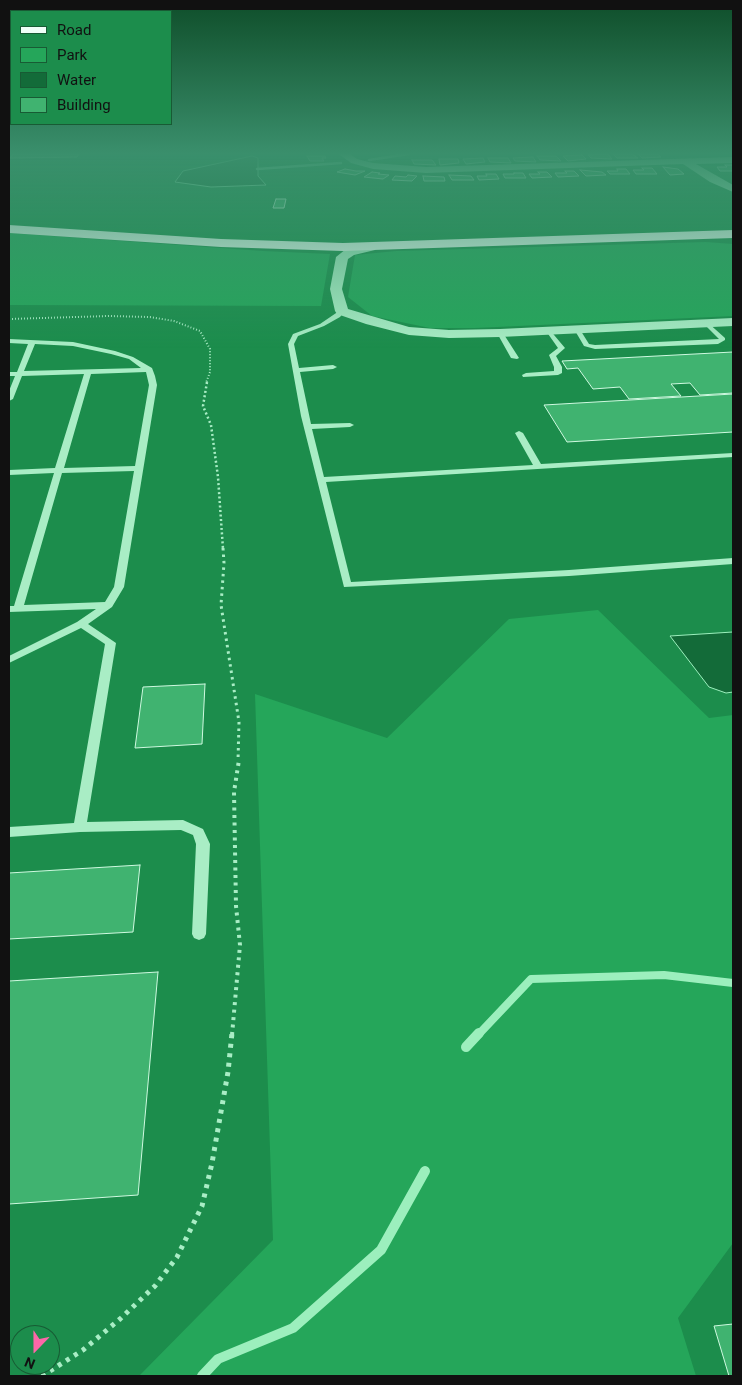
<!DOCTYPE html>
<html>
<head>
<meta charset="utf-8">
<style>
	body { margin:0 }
	#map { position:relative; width:742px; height:1385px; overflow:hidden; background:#1c8d4c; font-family:Roboto,sans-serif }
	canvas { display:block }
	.frame { position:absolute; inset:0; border:10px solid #111; pointer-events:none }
	.legend { position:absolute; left:10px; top:10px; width:162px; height:115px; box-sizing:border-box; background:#1c8d4c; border:1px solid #185b34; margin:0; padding:6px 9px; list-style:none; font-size:15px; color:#111 }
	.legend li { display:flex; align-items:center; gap:10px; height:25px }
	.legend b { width:25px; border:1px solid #185b34 }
	.north { position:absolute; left:10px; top:1325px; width:50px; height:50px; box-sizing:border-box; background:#1c8d4c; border:1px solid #185b34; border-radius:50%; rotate:202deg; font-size:14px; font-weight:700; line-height:20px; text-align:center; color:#111 }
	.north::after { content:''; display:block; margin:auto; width:18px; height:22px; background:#fd67a8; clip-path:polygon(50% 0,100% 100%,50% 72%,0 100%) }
</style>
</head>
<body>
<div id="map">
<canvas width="742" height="1385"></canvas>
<div class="frame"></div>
<ul class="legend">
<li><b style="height:6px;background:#effff7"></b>Road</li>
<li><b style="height:14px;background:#25a65a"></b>Park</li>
<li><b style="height:14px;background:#136b39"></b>Water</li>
<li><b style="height:14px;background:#40b370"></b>Building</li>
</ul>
<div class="north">N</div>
</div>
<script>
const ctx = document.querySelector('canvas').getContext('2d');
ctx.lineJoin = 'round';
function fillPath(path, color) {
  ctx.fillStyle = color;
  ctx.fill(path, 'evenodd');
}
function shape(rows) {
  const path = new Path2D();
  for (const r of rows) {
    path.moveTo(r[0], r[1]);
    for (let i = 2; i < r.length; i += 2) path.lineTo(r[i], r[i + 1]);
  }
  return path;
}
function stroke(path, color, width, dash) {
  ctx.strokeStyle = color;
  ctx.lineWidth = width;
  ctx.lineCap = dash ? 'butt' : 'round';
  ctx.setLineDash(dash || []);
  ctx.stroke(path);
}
const green = shape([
	[9,233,263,251,330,254,321,306,9,305],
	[706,242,733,244,733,316,475,328,430,328,372,316,348,297,355,255,396,251],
	[598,610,709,718,733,715,733,1243,678,1318,696,1376,139,1376,273,1240,255,694,387,738,509,619]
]);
const water = shape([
	[252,156,258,158,258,176,266,185,211,187,175,182,183,171,252,156],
	[733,632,733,692,726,693,709,687,670,636,733,632]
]);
const streamFar2 = shape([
	[369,160,408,154],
	[257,169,341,163]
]);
const streamFar1 = shape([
	[478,1035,531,979,664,975,733,983]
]);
const stream = shape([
	[466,1047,479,1033],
	[202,1376,218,1359,293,1328,381,1250,425,1171]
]);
const building = shape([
	[13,154,79,154,77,157,10,158,13,154],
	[608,154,612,159,591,158,588,155,608,154],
	[613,154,632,154,638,158,617,158,613,154],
	[638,154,658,154,661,157,642,158,638,154],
	[582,155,586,159,568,161,563,156,582,155],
	[307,156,325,156,326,158,322,158,324,161,310,161,307,156],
	[537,156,556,156,561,161,540,160,537,156],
	[533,157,536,162,515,161,513,158,533,157],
	[483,158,485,162,466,164,463,159,483,158],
	[488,158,508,158,511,163,490,162,488,158],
	[439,159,458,159,459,163,440,165,439,159],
	[412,160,432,160,436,165,414,164,412,160],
	[725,165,733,165,733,171,720,171,717,167,727,167,725,165],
	[663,167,678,169,684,174,670,175,663,167],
	[642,168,652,168,657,174,636,174,633,170,644,170,642,168],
	[345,169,356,171,365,171,355,175,337,172,345,169],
	[617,169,626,169,630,174,610,174,607,171,618,171,617,169],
	[580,170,602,172,606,175,586,176,580,170],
	[565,171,574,171,579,176,558,177,555,173,567,173,565,171],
	[372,172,380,173,378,174,389,175,383,179,364,177,372,172],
	[538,172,547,172,552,177,532,178,529,174,540,174,538,172],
	[514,173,523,173,526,178,505,178,503,174,514,174,514,173],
	[486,174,496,174,499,179,479,180,477,176,487,176,486,174],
	[408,175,417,176,412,181,392,180,395,176,406,177,408,175],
	[449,175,471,176,474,180,452,180,449,175],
	[423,176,444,177,445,181,424,181,423,176],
	[276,199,286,199,284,208,273,208,276,199],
	[733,352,733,393,700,395,690,383,671,384,681,396,629,399,620,387,593,389,578,368,567,369,562,361,733,352],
	[733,394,733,432,567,442,544,405,733,394],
	[205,684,202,744,135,748,143,687,205,684],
	[140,865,133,932,9,939,9,873,140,865],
	[158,972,138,1195,9,1204,9,981,158,972],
	[733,1324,733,1376,729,1376,714,1326,733,1324]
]);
const pathFar4 = shape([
	[9,319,109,316,150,317,174,321,200,331,210,349,210,372,206,383]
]);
const pathFar3 = shape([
	[207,382,203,406,211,425,218,477,223,549]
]);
const pathFar2 = shape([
	[223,548,224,563,221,605,239,722,238,761]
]);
const pathFar1 = shape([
	[232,1035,240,945,236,906,234,792,239,760]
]);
const path = shape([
	[42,1376,83,1350,120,1319,155,1286,177,1257,202,1206,212,1163,228,1072,232,1033]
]);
const lane = shape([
	[342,309,345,311,340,317,324,326,298,336,294,344,299,368,333,365,337,367,333,369,300,372,311,424,350,423,354,425,350,427,312,429,324,477,533,465,515,433,519,431,523,433,541,464,733,453,733,457,326,482,351,582,569,570,733,558,733,564,569,576,344,587,301,416,288,344,293,334,320,324,342,309],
	[706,321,725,338,725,340,718,344,595,349,584,346,574,329,579,328,589,344,595,345,719,339,704,324,704,322,706,321],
	[549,329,565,348,556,356,562,367,562,373,558,375,523,377,522,375,526,373,554,371,554,367,549,355,558,348,546,331,549,329],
	[500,331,503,333,519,358,517,359,511,358,497,333,500,331],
	[9,339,73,342,115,351,133,357,152,368,155,376,157,385,124,587,112,607,88,624,116,643,87,822,183,820,203,829,210,844,206,934,204,938,199,940,194,938,192,934,196,844,193,835,181,830,80,832,9,837,9,827,74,823,105,644,81,628,9,663,9,656,77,622,96,609,9,612,9,606,14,606,54,473,9,475,9,470,55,468,84,374,22,376,13,399,9,401,9,391,15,376,9,376,9,372,17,372,28,344,9,343,9,339],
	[35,344,73,346,111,354,129,359,141,368,24,371,35,344],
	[146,372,149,385,135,466,64,468,91,374,146,372],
	[134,471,114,587,105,602,24,605,62,473,134,471]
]);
const street = shape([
	[339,154,350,154,357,159,373,163,426,167,733,157,733,163,696,164,733,185,733,192,710,182,683,164,426,173,373,169,351,163,339,154],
	[371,243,377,247,375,250,354,255,348,259,342,289,348,309,409,327,449,330,500,329,733,318,733,326,500,337,449,338,409,335,366,324,337,314,335,311,330,289,336,257,346,249,371,243]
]);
const primary = shape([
	[9,225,221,239,343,243,733,230,733,238,343,251,221,247,9,233,9,225]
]);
fillPath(green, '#25a65a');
fillPath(water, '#136b39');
stroke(water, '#9cefbd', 1);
stroke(streamFar2, '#9cefbd', 2.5);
stroke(streamFar1, '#9cefbd', 8);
stroke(stream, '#9cefbd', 10);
fillPath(building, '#40b370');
stroke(building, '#cff9e0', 1);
stroke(pathFar4, '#a9edc5', 2, [1, 2]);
stroke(pathFar3, '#a9edc5', 2.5, [2, 2.5]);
stroke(pathFar2, '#a9edc5', 3, [2.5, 4]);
stroke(pathFar1, '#a9edc5', 4, [3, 4.5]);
stroke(path, '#a9edc5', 5, [4, 5.5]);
fillPath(lane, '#a9edc5');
fillPath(street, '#a9edc5');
fillPath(primary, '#effff7');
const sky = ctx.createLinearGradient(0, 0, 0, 348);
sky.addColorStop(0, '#0f4e2a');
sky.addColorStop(0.44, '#3a8f6c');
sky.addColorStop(1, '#3a8f6c00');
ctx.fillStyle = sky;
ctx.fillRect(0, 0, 742, 348);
</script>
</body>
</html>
